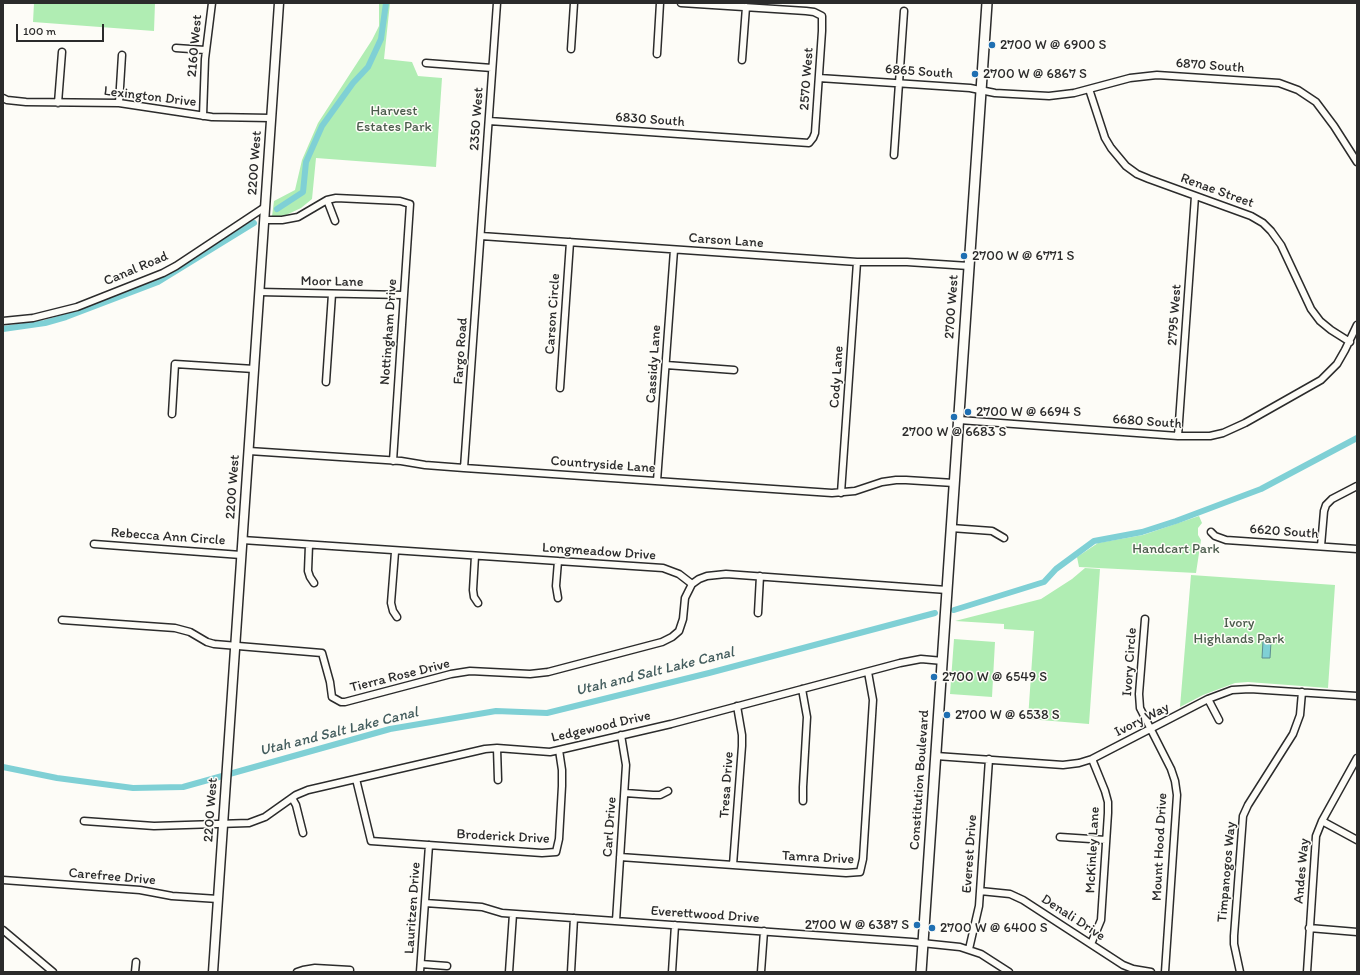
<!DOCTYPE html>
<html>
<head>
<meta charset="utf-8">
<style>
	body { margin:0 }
	#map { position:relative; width:1360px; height:975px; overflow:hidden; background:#fdfcf7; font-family:Itim,sans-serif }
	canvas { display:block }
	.frame { position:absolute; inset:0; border:4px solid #2b2b2b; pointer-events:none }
	.scale { position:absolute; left:16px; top:24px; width:88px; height:18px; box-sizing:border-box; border:2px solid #2b2b2b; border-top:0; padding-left:5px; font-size:12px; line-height:14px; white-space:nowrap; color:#2b2b2b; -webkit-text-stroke:3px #fdfcf7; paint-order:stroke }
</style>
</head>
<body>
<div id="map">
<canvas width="1360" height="975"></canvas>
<div class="frame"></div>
<div class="scale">100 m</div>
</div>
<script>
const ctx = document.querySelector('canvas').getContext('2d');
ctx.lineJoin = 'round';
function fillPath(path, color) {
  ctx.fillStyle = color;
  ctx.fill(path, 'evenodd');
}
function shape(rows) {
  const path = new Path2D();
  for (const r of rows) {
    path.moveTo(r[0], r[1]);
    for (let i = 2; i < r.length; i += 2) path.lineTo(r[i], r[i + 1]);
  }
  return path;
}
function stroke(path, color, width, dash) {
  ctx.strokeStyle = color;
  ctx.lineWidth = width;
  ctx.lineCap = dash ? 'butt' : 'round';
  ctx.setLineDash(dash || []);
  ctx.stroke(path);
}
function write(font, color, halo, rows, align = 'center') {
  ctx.font = font + ' Itim,sans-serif';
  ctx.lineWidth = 3;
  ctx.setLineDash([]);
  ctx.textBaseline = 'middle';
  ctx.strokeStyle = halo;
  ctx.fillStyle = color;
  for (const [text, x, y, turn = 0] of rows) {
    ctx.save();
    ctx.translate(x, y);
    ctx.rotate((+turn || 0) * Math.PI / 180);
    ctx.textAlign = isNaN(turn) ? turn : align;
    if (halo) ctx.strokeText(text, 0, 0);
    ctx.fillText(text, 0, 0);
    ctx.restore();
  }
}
const green = shape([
	[34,3,155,3,154,31,33,22],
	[379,3,390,3,384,59,412,62,418,76,442,78,436,167,316,158,312,199,301,208,284,216,272,216,274,201,295,190,302,160,318,123,372,40,379,26],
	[1199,516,1202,523,1198,528,1198,535,1201,540,1196,573,1079,567,1077,557,1098,543,1143,535],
	[1085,568,1100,569,1089,724,1028,719,1034,631,1004,629,1004,624,955,621,1041,599,1072,579],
	[1191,575,1335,585,1328,688,1248,682,1235,683,1203,695,1180,707],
	[954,639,995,642,992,697,950,694]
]);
const water = shape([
	[1263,641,1271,642,1270,658,1262,658,1263,641]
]);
const canal = shape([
	[277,209,303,192,306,162,322,126,353,83,368,67,381,39,386,3],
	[3,329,45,323,66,317,158,282,254,223],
	[954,610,1044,582,1056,569,1094,541,1142,532,1176,521,1261,489,1357,438],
	[3,767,57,778,133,788,183,787,390,729,496,711,547,713,709,673,935,613]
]);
const minor = shape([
	[176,48,205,50],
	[571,49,574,3],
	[657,54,660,3],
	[742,60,746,7],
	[426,63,492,68],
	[819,78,970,88,995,93,1049,96,1074,93,1130,78,1157,75,1279,83,1298,90,1316,102,1334,126,1357,162],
	[1089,89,1105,138,1111,148,1126,166,1137,174,1149,179,1251,216,1263,223,1271,231,1281,245,1311,309,1320,321,1331,330,1350,342],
	[3,98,7,100,26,102,119,103,212,117,271,118],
	[58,103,62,52],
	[119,103,122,55],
	[203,116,205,59,212,3],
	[489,121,809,143,813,138,815,133,822,31,822,16,814,12,806,11,681,3],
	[894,155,904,11],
	[327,200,335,221],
	[264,220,282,220,298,217,327,200,336,198,400,201,410,204,393,461],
	[481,236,857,262,907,262,969,266],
	[259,292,403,295],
	[3,321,33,318,77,307,163,273,176,266,265,207],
	[666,365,734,370],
	[326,382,332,294],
	[560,388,570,242],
	[172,414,175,364,254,369],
	[959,420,1178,436,1210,436,1223,433,1245,423,1321,380,1337,364,1345,350,1357,325],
	[1178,436,1195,196],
	[249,451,401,461,425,465,464,468,832,493,855,491,882,482,896,480,906,480,954,483],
	[464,468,497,3],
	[657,481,674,250],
	[841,493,857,262],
	[951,528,992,531,1004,538],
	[1211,532,1215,536,1226,540,1357,549],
	[242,540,663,568,679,574,692,584,699,579,707,576,726,574,947,590],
	[94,544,241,555],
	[309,545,308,571,310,577,314,583],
	[1321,546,1324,511,1326,505,1332,499,1357,486],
	[395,552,391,603,393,611,397,617],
	[475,556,473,590,474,597,478,603],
	[558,561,556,586,558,598],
	[758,613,760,576],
	[1145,619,1139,694,1140,708,1171,769,1175,781,1177,795,1165,972],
	[62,620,175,628,190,632,207,642,214,644,322,653,330,682,332,697,341,702,345,702,451,674,470,671,530,674,548,672,662,642,672,637,679,631,683,619,685,598,692,584],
	[802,689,807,717,803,787,803,801],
	[1208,699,1219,720],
	[497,748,498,780],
	[936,756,1063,765,1079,763,1092,759,1208,699,1232,690,1250,689,1357,696],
	[356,779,371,841,542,853,556,852,559,839,562,786,562,770,559,750],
	[625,793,653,795,660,795,668,791],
	[292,798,296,805,303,833],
	[84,821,154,826,249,823,265,817,296,795,308,790,485,749,497,748,550,752,559,750,671,724,900,663,921,659,943,661],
	[1322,821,1357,840],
	[1060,837,1106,840],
	[620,857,846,873,860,872,863,859,873,700,868,672],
	[733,865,742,746,742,735,737,706],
	[3,880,140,890,172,896,218,899],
	[980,891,1010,894,1023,900,1123,965,1133,969,1151,972],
	[425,903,482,907,502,913,912,942,960,947,981,954,1009,972],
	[616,921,626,765,621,735],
	[1309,928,1357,932],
	[3,930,53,972],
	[1091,944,1101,920,1108,813,1108,802,1105,791,1092,759],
	[969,949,979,906,989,759],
	[421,964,447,966],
	[135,972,136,962],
	[297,972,303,970,315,968,350,970],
	[420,972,429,845],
	[509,972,513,914],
	[571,972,574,918],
	[672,972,675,925],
	[761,972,764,931],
	[1240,972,1234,944,1234,936,1243,816,1248,805,1293,734,1300,715,1302,692],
	[1307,972,1316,836,1322,821,1357,758]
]);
const tertiary = shape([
	[213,972,279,3]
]);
const secondary = shape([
	[921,972,987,3]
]);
const markers = [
	[992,45,4,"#1f6fb2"],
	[975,74,4,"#1f6fb2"],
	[964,256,4,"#1f6fb2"],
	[968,412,4,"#1f6fb2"],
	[954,417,4,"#1f6fb2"],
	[934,677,4,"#1f6fb2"],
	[947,715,4,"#1f6fb2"],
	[917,925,4,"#1f6fb2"],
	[932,928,4,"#1f6fb2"]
];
const poiNames = [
	["2700 W @ 6900 S",1000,45],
	["2700 W @ 6867 S",983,74],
	["2700 W @ 6771 S",972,256],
	["2700 W @ 6694 S",976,412],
	["2700 W @ 6683 S",954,432,"center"],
	["2700 W @ 6549 S",942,677],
	["2700 W @ 6538 S",955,715],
	["2700 W @ 6387 S",909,925,"right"],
	["2700 W @ 6400 S",940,928]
];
const streetNames = [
	["2160 West",195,46,-85],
	["6870 South",1210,66,4],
	["6865 South",919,72,4],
	["2570 West",807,79,-86],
	["Lexington Drive",150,97,7],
	["2350 West",477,119,-86],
	["6830 South",650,120,4],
	["2200 West",255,163,-86],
	["Renae Street",1217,191,20],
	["Carson Lane",726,241,4],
	["Canal Road",136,269,-23],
	["Moor Lane",332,282,1],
	["2700 West",952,307,-86],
	["Carson Circle",553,314,-86],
	["2795 West",1175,315,-86],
	["Nottingham Drive",389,332,-86],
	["Fargo Road",461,351,-86],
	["Cassidy Lane",654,364,-86],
	["Cody Lane",837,377,-86],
	["6680 South",1147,422,4],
	["Countryside Lane",603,465,4],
	["2200 West",233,487,-86],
	["6620 South",1284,532,4],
	["Rebecca Ann Circle",168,537,4],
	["Longmeadow Drive",599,552,4],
	["Ivory Circle",1130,662,-86],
	["Tierra Rose Drive",400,676,-14],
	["Ivory Way",1142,720,-27],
	["Ledgewood Drive",601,727,-13],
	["Constitution Boulevard",920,780,-86],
	["Tresa Drive",727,785,-86],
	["2200 West",211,810,-86],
	["Carl Drive",610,827,-86],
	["Broderick Drive",503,837,3],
	["Mount Hood Drive",1160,847,-87],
	["McKinley Lane",1093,850,-87],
	["Everest Drive",970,854,-86],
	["Tamra Drive",818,858,3],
	["Andes Way",1302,871,-85],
	["Timpanogos Way",1227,872,-85],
	["Carefree Drive",112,877,5],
	["Lauritzen Drive",413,908,-86],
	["Everettwood Drive",705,915,4],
	["Denali Drive",1073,918,33]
];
const parkNames = [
	["Harvest",394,111],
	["Estates Park",394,127],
	["Handcart Park",1176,549],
	["Ivory",1239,623],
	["Highlands Park",1239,639]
];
const waterNames = [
	["Utah and Salt Lake Canal",655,672,-14],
	["Utah and Salt Lake Canal",339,732,-14]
];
fillPath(green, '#b0edb3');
fillPath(water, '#7fd0d5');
stroke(water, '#5d8e91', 1);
stroke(canal, '#7fd0d5', 6);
stroke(minor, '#2b2b2b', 9);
stroke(tertiary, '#2b2b2b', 11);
stroke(secondary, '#2b2b2b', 12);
stroke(minor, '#fdfcf7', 6);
stroke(tertiary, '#fdfcf7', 8);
stroke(secondary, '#fdfcf7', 9);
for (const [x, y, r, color] of markers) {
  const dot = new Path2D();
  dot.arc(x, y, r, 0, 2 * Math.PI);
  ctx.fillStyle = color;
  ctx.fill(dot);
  stroke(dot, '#fdfcf7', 1.5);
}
write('14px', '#2b2b2b', '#fdfcf7', poiNames, 'left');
write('14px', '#2b2b2b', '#fdfcf7', streetNames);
write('14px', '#4c5c4d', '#fdfcf7', parkNames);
write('italic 15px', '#445d5e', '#fdfcf7', waterNames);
</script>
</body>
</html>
